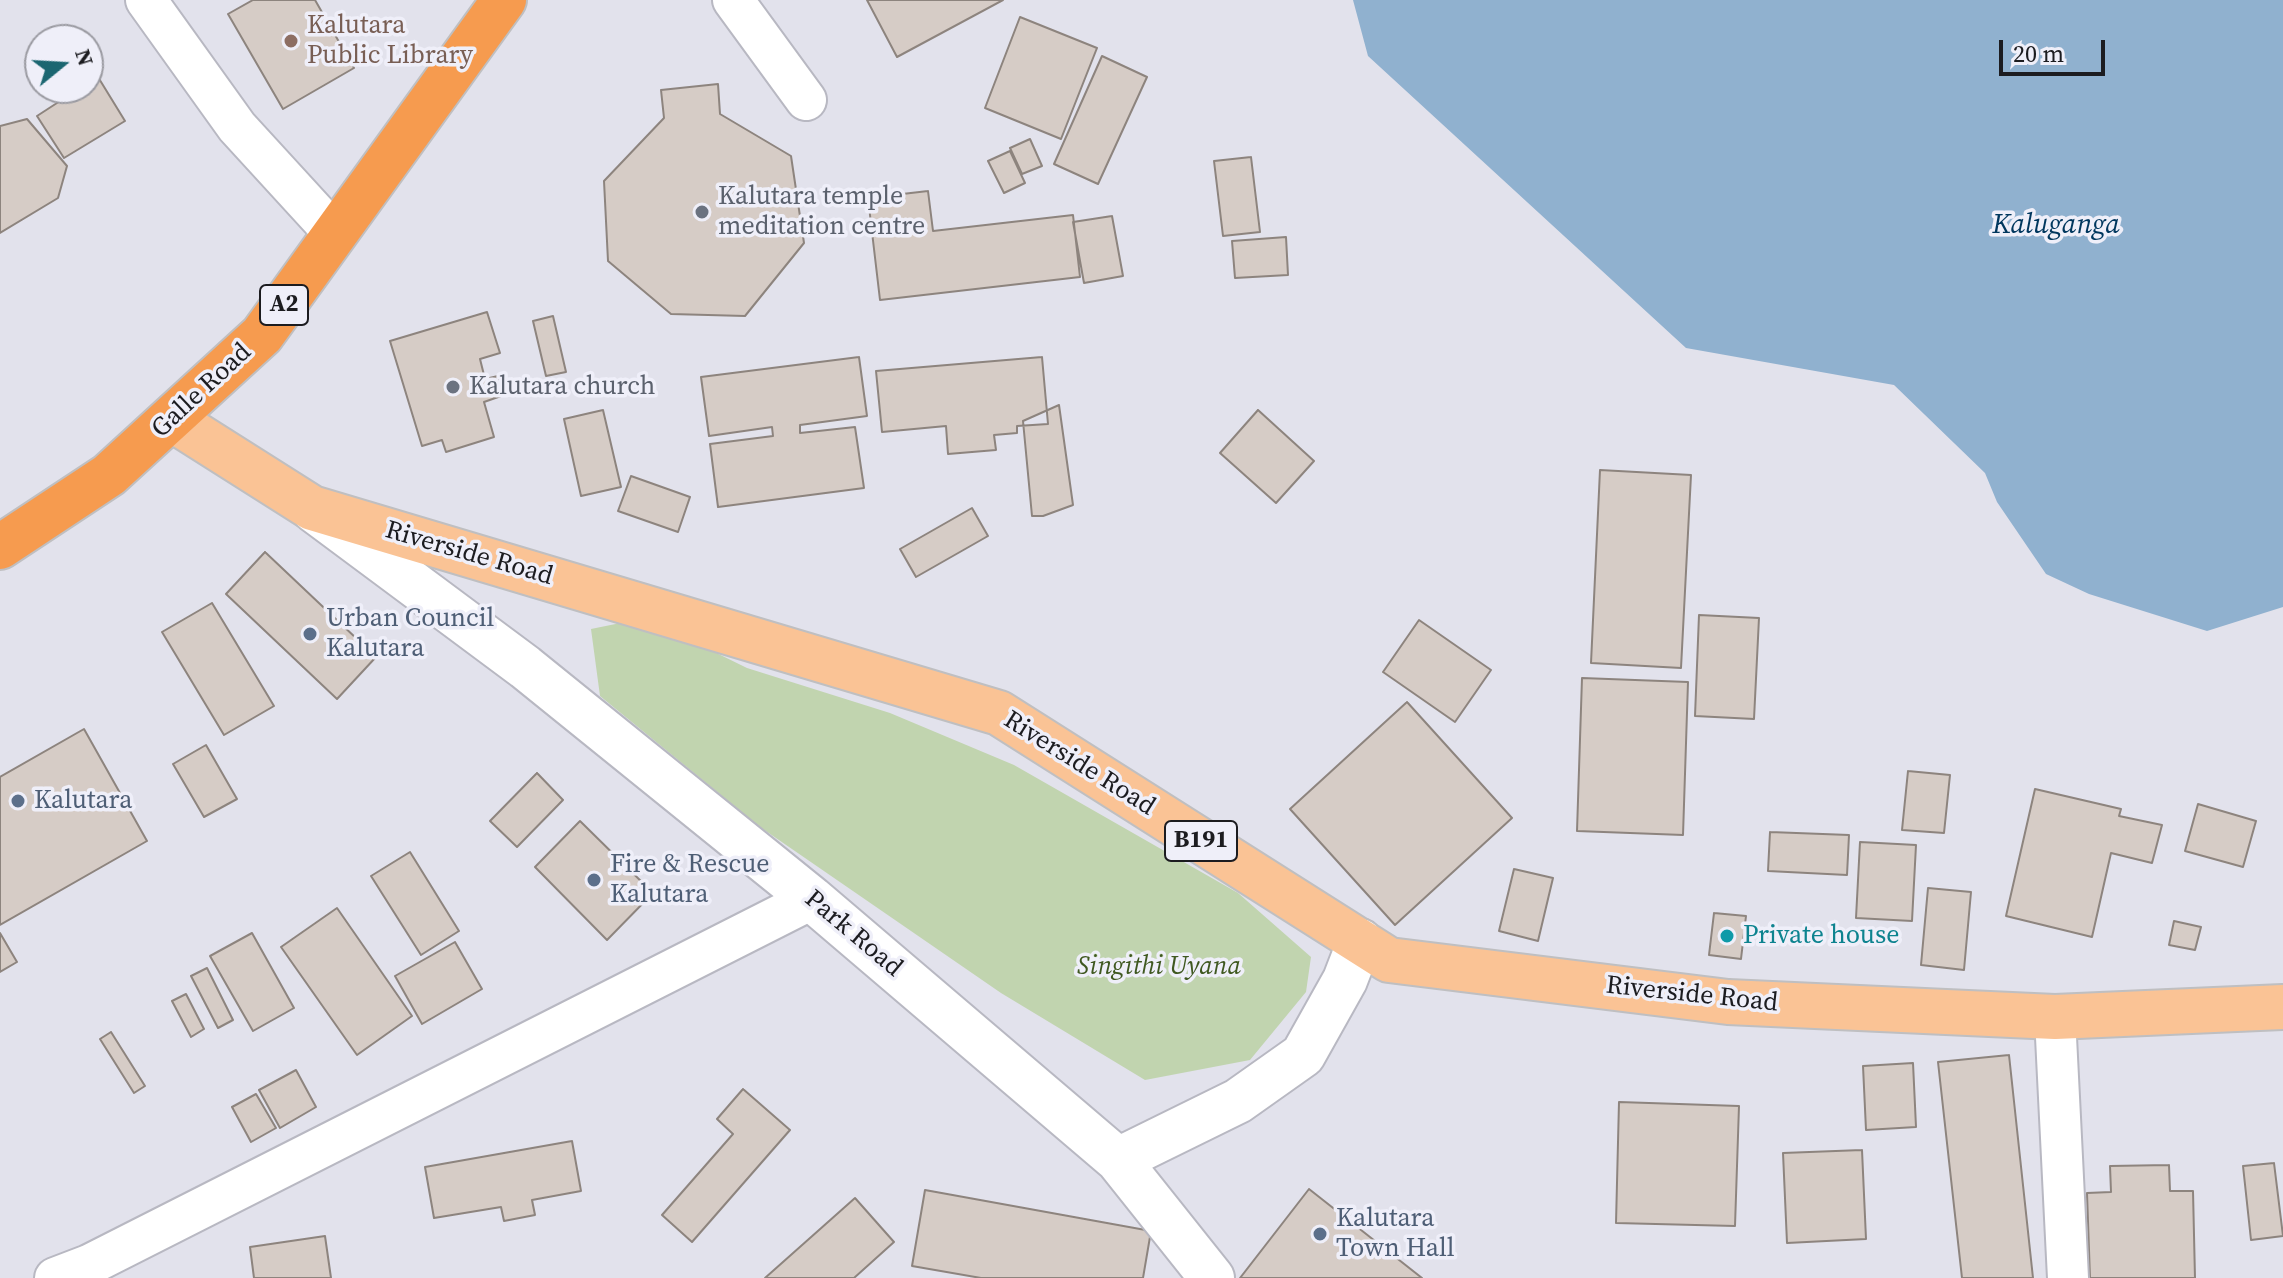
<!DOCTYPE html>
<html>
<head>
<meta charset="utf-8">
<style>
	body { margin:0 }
	#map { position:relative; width:2283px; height:1278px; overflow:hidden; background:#e2e2ec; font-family:"Source Serif 4",serif }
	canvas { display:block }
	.north { position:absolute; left:24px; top:24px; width:80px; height:80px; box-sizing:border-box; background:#efeff9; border:2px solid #9b9ba2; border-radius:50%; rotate:72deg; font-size:22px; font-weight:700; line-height:32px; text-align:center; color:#1c1c20 }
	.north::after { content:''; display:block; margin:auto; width:28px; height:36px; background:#1b6671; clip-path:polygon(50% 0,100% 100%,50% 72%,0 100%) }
	.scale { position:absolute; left:1999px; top:40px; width:106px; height:36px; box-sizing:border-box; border:4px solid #1c1c20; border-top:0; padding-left:10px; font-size:24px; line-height:28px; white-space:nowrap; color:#1c1c20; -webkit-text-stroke:6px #efeff9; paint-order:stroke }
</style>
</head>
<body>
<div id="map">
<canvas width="2283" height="1278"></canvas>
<div class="north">N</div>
<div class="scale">20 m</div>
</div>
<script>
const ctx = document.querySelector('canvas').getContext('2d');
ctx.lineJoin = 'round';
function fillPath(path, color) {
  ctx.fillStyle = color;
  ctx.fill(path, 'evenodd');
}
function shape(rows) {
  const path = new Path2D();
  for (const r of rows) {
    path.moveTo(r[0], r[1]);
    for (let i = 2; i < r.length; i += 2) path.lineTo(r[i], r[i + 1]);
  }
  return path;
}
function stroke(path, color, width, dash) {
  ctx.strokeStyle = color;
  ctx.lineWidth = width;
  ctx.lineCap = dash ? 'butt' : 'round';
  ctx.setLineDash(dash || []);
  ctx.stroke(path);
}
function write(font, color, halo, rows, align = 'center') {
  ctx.font = font + ' "Source Serif 4",serif';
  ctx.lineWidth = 7;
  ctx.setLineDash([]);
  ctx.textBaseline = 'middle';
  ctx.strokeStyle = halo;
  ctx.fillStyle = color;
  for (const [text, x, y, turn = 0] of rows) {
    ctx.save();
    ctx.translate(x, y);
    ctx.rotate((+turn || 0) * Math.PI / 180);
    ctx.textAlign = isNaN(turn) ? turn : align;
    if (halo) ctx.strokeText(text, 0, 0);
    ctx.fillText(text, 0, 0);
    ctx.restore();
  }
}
const green = shape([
	[645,618,747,668,890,713,1014,765,1238,893,1311,957,1306,992,1250,1060,1145,1080,1001,993,760,827,600,696,591,629]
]);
const water = shape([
	[1353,0,2283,0,2283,607,2207,631,2089,594,2046,574,1997,502,1985,473,1894,385,1686,348,1368,56]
]);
const building = shape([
	[253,0,315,0,354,68,283,109,228,14,253,0],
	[867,0,1003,0,897,57,867,0],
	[1020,17,1097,48,1061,139,985,108,1020,17],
	[1102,56,1147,77,1098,184,1054,164,1102,56],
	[98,77,125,121,64,158,37,116,80,88,88,88,88,83,98,77],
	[718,84,720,114,791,156,804,243,745,316,671,314,608,261,604,181,664,118,661,90,718,84],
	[27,119,67,166,58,198,0,233,0,126,27,119],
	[1030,139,1042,166,1022,174,1010,148,1030,139],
	[1010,151,1025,183,1004,193,988,161,1010,151],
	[1251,157,1260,232,1223,236,1214,161,1251,157],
	[928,191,933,231,1073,215,1080,277,880,300,868,198,928,191],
	[1112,216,1123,276,1084,283,1073,222,1112,216],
	[1286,237,1288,275,1235,278,1232,241,1286,237],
	[487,312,500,353,480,359,485,379,498,376,504,395,484,402,494,437,446,452,442,440,422,446,390,341,487,312],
	[553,316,566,372,546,376,533,321,553,316],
	[859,357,867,416,800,425,800,433,855,427,864,488,718,507,710,444,773,436,772,427,709,436,701,377,859,357],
	[1042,357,1048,424,1017,426,1017,433,994,435,996,450,948,454,946,426,882,432,876,371,1042,357],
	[1059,405,1073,505,1043,516,1032,516,1023,421,1059,405],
	[603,410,621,487,581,496,564,419,603,410],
	[1258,410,1314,461,1276,503,1220,453,1258,410],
	[1600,470,1691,475,1681,668,1591,663,1600,470],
	[631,476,690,497,678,532,618,511,631,476],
	[972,508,988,536,916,577,900,549,972,508],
	[265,552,376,657,337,699,226,594,265,552],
	[212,603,274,706,224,735,162,632,212,603],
	[1699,615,1759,618,1754,719,1695,716,1699,615],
	[1419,620,1491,670,1455,722,1383,672,1419,620],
	[1582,678,1688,682,1683,835,1577,831,1582,678],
	[1407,702,1512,818,1395,925,1290,809,1407,702],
	[84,729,147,841,0,925,0,777,84,729],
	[206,745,237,799,204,817,173,764,206,745],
	[1908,771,1950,775,1944,833,1902,830,1908,771],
	[537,773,563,800,517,847,490,821,537,773],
	[2035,789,2121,809,2119,816,2162,825,2152,863,2111,853,2092,937,2006,916,2035,789],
	[2198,804,2256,821,2243,867,2185,851,2198,804],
	[580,821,653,893,607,940,535,867,580,821],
	[1770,832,1849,835,1847,875,1768,871,1770,832],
	[1860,842,1916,845,1912,921,1856,918,1860,842],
	[410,852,459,931,421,955,371,876,410,852],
	[1514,869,1553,878,1538,941,1499,931,1514,869],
	[1928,888,1971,892,1964,970,1921,965,1928,888],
	[337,908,412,1016,357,1055,281,947,337,908],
	[1714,913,1746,916,1741,959,1709,955,1714,913],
	[2174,921,2201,927,2195,950,2169,945,2174,921],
	[0,933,17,962,0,972,0,933],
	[252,933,294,1008,253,1031,210,956,252,933],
	[455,942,482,989,422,1024,395,976,455,942],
	[207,968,233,1020,218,1028,191,976,207,968],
	[186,994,204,1029,191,1037,172,1001,186,994],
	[111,1032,145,1086,134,1093,100,1039,111,1032],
	[2009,1055,2033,1278,1962,1278,1938,1062,2009,1055],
	[1913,1063,1916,1127,1866,1130,1863,1066,1913,1063],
	[296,1070,316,1107,280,1128,259,1090,296,1070],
	[743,1089,790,1130,692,1242,662,1215,733,1134,717,1119,743,1089],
	[256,1094,276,1128,251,1142,232,1107,256,1094],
	[1619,1102,1739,1106,1735,1226,1616,1223,1619,1102],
	[572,1141,581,1191,532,1200,535,1215,504,1221,501,1207,434,1218,425,1167,572,1141],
	[1862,1150,1866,1239,1787,1243,1783,1153,1862,1150],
	[2274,1163,2283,1236,2251,1240,2243,1166,2274,1163],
	[2169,1165,2170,1191,2193,1191,2195,1278,2090,1278,2087,1193,2111,1192,2110,1166,2169,1165],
	[1309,1189,1422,1278,1240,1278,1309,1189],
	[925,1190,1151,1231,1143,1278,981,1278,912,1266,925,1190],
	[855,1198,894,1242,854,1278,765,1278,855,1198],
	[325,1236,331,1278,254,1278,250,1247,325,1236]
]);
const street = shape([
	[146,0,237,127,335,234],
	[733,0,806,100],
	[2055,1017,2068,1278],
	[55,1278,89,1265,812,899]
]);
const secondary = shape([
	[314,510,525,667,812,899,1118,1160,1238,1101,1303,1055,1345,980,1360,941],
	[1118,1160,1212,1278]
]);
const primary = shape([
	[173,420,312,508,999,713,1389,960,1728,1002,2055,1017,2283,1007]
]);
const highway = shape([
	[0,547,109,475,262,335,504,0]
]);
const markers = [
	[291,41,8,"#8d6e63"],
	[702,212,8,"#6b7280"],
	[453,387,8,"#6b7280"],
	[310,634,8,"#5c6f8a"],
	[18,801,8,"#5c6f8a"],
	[594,880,8,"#5c6f8a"],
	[1727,936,8,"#0f9aa8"],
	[1320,1234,8,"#5c6f8a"]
];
const shields = [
	[284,305,48],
	[1201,841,72]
];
const shieldNames = [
	["A2",284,305],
	["B191",1201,841]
];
const educationNames = [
	["Kalutara",307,26],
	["Public Library",307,56]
];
const worshipNames = [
	["Kalutara temple",718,197],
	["meditation centre",718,227],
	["Kalutara church",469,387]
];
const streetNames = [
	["Galle Road",202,391,-43],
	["Riverside Road",469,554,16],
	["Riverside Road",1079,764,32],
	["Park Road",853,934,40],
	["Riverside Road",1692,995,6]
];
const serviceNames = [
	["Urban Council",326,619],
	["Kalutara",326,649],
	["Kalutara",34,801],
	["Fire & Rescue",610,865],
	["Kalutara",610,895],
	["Kalutara",1336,1219],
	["Town Hall",1336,1249]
];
const cultureNames = [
	["Private house",1743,936]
];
const parkNames = [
	["Singithi Uyana",1159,967]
];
const waterNames = [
	["Kaluganga",2056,226]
];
fillPath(green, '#c1d4af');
fillPath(water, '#90b1cf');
fillPath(building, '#d6ccc6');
stroke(building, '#8d847e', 2);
stroke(street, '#b8b8c2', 44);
stroke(secondary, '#b8b8c2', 48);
stroke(primary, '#bfbfc1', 48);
stroke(highway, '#bfbfc1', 48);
stroke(street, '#fff', 40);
stroke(secondary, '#fff', 44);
stroke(primary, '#fac395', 44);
stroke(highway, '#f69b4f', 44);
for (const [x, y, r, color] of markers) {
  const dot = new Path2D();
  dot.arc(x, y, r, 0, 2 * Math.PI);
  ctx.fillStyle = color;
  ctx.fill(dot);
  stroke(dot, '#efeff9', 3);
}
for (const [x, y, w] of shields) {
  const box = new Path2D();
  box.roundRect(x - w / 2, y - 20, w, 40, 6);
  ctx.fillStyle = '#efeff9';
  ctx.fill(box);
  stroke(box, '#1c1c20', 2);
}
write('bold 24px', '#1c1c20', null, shieldNames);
write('26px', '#785e54', '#efeff9', educationNames, 'left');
write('26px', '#5b616d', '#efeff9', worshipNames, 'left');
write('26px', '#1c1c20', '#efeff9', streetNames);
write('26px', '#4e5e75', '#efeff9', serviceNames, 'left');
write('26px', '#0d838f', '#efeff9', cultureNames, 'left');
write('italic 26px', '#3f5820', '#efeff9', parkNames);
write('italic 28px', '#00375e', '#efeff9', waterNames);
</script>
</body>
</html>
